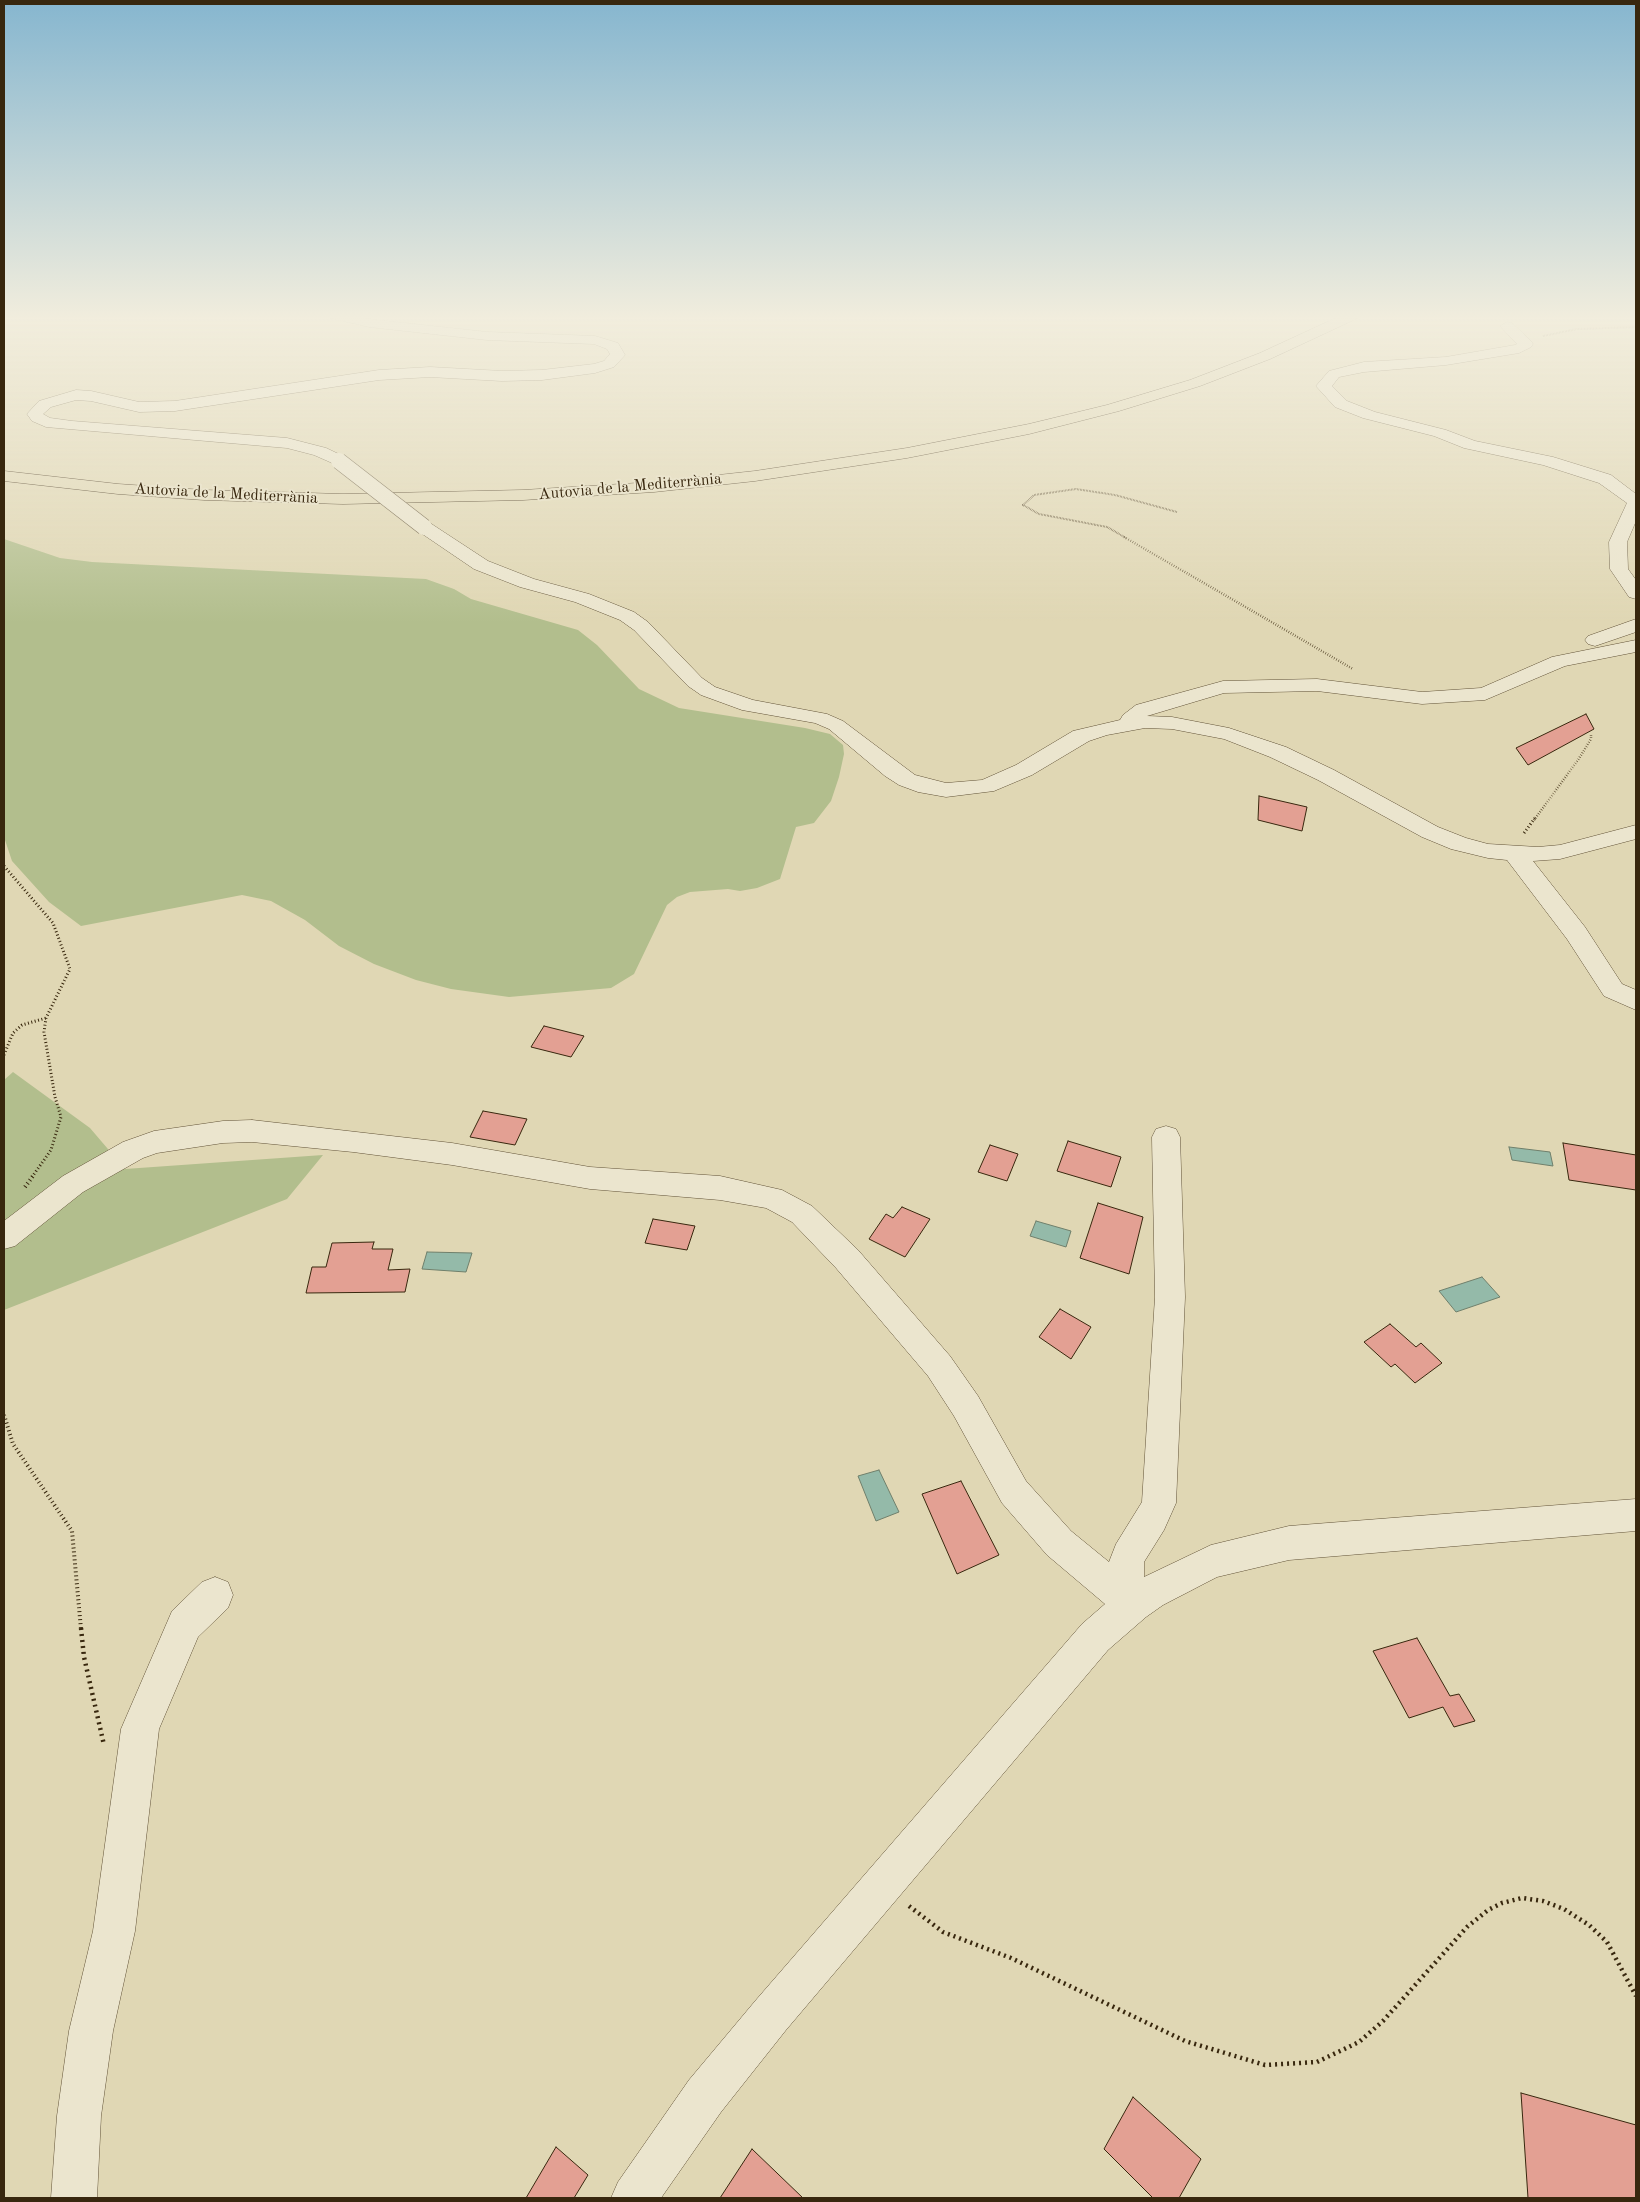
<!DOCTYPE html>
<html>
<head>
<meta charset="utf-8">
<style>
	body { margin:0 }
	#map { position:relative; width:1640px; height:2202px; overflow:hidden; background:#e0d7b4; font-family:"Old Standard TT",serif }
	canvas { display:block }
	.frame { position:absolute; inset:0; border:5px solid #38270e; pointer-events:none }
</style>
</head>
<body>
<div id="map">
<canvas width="1640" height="2202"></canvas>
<div class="frame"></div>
</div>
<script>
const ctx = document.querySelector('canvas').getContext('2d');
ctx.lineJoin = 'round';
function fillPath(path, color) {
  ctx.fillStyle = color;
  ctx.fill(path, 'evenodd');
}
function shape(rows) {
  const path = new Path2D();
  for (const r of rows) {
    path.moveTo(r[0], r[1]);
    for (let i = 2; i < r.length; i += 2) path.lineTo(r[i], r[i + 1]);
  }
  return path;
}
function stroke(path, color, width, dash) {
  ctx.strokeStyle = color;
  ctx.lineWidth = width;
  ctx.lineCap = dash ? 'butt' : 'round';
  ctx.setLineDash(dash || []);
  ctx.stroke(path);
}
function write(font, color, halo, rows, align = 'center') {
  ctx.font = font + ' "Old Standard TT",serif';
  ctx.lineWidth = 4;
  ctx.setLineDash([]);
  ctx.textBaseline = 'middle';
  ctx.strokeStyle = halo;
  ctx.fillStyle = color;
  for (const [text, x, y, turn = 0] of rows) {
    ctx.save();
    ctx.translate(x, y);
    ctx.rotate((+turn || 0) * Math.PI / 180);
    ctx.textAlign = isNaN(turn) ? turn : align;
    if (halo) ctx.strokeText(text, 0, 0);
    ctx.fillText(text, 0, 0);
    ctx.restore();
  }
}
const green = shape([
	[4,539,60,558,92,562,426,579,454,589,471,599,578,630,597,645,639,689,679,708,805,728,830,734,843,745,844,754,839,777,831,801,814,823,796,827,780,879,757,888,740,891,728,889,690,892,677,897,667,905,634,974,611,988,509,997,451,989,416,980,374,964,339,946,305,920,271,901,242,895,81,926,49,902,12,861,4,837],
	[13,1072,90,1128,125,1169,323,1155,287,1199,4,1310,4,1080]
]);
const water = shape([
	[1509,1147,1550,1152,1553,1166,1512,1160,1509,1147],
	[1036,1221,1071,1231,1066,1247,1030,1236,1036,1221],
	[427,1252,472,1253,466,1272,422,1269,427,1252],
	[1482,1277,1500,1297,1456,1312,1439,1291,1482,1277],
	[879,1470,899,1512,876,1521,858,1476,879,1470]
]);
const building = shape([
	[1586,714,1594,729,1528,765,1516,748,1586,714],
	[1259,796,1307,807,1302,831,1258,820,1259,796],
	[544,1026,584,1036,571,1057,531,1047,544,1026],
	[483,1111,527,1119,515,1145,470,1137,483,1111],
	[1068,1141,1121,1157,1111,1187,1057,1171,1068,1141],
	[1563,1143,1636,1155,1636,1190,1569,1180,1563,1143],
	[990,1145,1018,1154,1007,1181,978,1172,990,1145],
	[1098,1203,1143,1217,1129,1274,1080,1258,1098,1203],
	[902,1207,930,1219,905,1257,869,1239,886,1214,893,1218,902,1207],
	[653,1219,695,1226,687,1250,645,1243,653,1219],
	[374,1242,372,1249,393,1249,388,1270,410,1269,405,1292,306,1293,312,1267,326,1267,332,1243,374,1242],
	[1060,1309,1091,1327,1071,1359,1039,1337,1060,1309],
	[1390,1324,1416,1347,1421,1343,1442,1363,1415,1383,1395,1364,1391,1367,1364,1342,1390,1324],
	[961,1481,999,1555,957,1574,922,1494,961,1481],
	[1417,1638,1450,1696,1459,1694,1475,1721,1454,1727,1443,1707,1409,1718,1373,1651,1417,1638],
	[1521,2093,1636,2125,1636,2198,1528,2198,1521,2093],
	[1133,2097,1201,2159,1179,2198,1153,2198,1104,2149,1133,2097],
	[556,2147,588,2175,574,2198,526,2198,556,2147],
	[752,2149,803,2198,720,2198,752,2149]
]);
const pathFar4 = shape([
	[1543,336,1577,329,1636,327],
	[1126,538,1107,527,1039,514,1023,505,1034,495,1076,489,1115,495,1177,512]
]);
const pathFar3 = shape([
	[1124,537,1353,669],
	[1534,820,1578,760,1591,739,1591,733]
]);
const pathFar2 = shape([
	[1524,833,1535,818],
	[4,866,53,923,70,969,46,1018,44,1032,55,1097,61,1117,51,1150,32,1177],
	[4,1055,13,1033,22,1025,46,1018]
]);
const pathFar1 = shape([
	[25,1187,33,1176],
	[4,1415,13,1444,72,1531,81,1629]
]);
const path = shape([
	[81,1628,84,1657,104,1745],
	[909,1906,943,1932,1011,1958,1185,2041,1265,2065,1317,2062,1359,2042,1383,2021,1467,1927,1488,1910,1502,1903,1522,1898,1543,1901,1564,1909,1589,1925,1607,1942,1636,1996]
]);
const minor = shape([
	[328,315,353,315,369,319,487,332,595,336,618,343,625,355,614,367,595,373,542,380,502,381,430,377,379,380,175,411,139,412,91,401,76,400,51,407,43,414,50,418,72,421,287,438,326,448,345,457,347,461,345,465,339,466,314,455,287,448,46,427,32,421,27,414,39,401,76,390,91,391,139,402,175,401,379,370,430,367,502,371,542,370,594,364,604,361,610,354,607,349,594,344,487,340,369,327,330,318,328,315],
	[1507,322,1512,323,1531,341,1533,344,1531,347,1519,353,1446,365,1364,372,1339,377,1332,386,1347,401,1375,412,1446,430,1475,441,1553,457,1611,475,1636,494,1636,521,1627,542,1628,569,1636,580,1636,599,1629,597,1610,569,1609,542,1627,503,1599,483,1543,465,1464,448,1434,436,1363,418,1335,407,1316,386,1329,371,1364,362,1446,357,1515,345,1517,344,1500,326,1507,322],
	[424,522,430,523,488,561,534,579,589,594,634,612,648,622,702,678,715,687,753,700,827,714,843,721,915,775,946,783,982,780,1016,765,1073,731,1120,720,1123,715,1136,705,1223,681,1317,679,1422,692,1481,688,1552,657,1636,640,1636,652,1565,666,1485,700,1422,704,1317,691,1224,693,1147,716,1172,717,1229,728,1286,747,1334,770,1438,827,1466,838,1488,844,1538,847,1560,845,1636,825,1636,839,1560,859,1533,861,1585,927,1622,984,1636,990,1636,1010,1604,996,1567,939,1507,860,1488,858,1451,849,1422,837,1318,780,1270,757,1224,739,1172,729,1145,728,1107,735,1089,741,1032,775,994,791,946,797,918,792,899,785,885,776,829,729,815,723,742,710,701,695,688,686,634,630,620,620,575,602,520,587,474,569,418,531,415,527,418,523,424,522],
	[1636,619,1636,632,1595,646,1588,644,1585,640,1588,636,1636,619],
	[252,1120,452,1143,590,1167,720,1176,782,1190,812,1206,858,1250,950,1356,978,1396,1026,1481,1071,1531,1109,1562,1116,1544,1142,1502,1155,1297,1152,1137,1156,1129,1166,1126,1176,1129,1180,1137,1185,1297,1176,1503,1164,1530,1144,1562,1144,1577,1211,1545,1289,1526,1636,1499,1636,1531,1289,1560,1217,1577,1163,1605,1146,1617,1108,1650,786,2030,721,2112,661,2198,611,2198,618,2182,689,2080,756,2000,1082,1624,1105,1604,1047,1555,1002,1503,954,1416,928,1376,836,1268,792,1222,766,1208,720,1200,590,1189,452,1165,353,1152,252,1142,223,1143,157,1153,143,1158,83,1192,15,1246,4,1249,4,1221,63,1176,123,1142,154,1131,223,1121,252,1120],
	[215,1577,228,1582,233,1595,228,1608,198,1637,159,1729,135,1931,113,2031,101,2116,97,2198,51,2198,57,2116,69,2031,93,1931,121,1729,172,1611,202,1582,215,1577]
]);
const highway = shape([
	[1342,315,1360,315,1358,318,1270,359,1200,386,1119,411,1029,434,907,458,755,481,654,492,523,500,343,504,204,500,118,494,4,481,4,471,118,484,204,490,343,494,523,490,654,482,755,471,907,448,1029,424,1107,405,1190,380,1260,353,1342,315]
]);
const minorBridge = shape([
	[339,461,424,527]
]);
const farStreetnames = [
	["Autovia de la Mediterrània",630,487,-5],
	["Autovia de la Mediterrània",226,494,3]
];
fillPath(green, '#b2be8d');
fillPath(water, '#94baa9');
stroke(water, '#6f7f6b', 1);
fillPath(building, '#e3a093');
stroke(building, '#38270e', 1);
stroke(minor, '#625338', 1);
stroke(highway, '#38270e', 1);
stroke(pathFar4, '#38270e', 2, [0.5, 1]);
stroke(pathFar3, '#38270e', 2.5, [0.5, 2]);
stroke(pathFar2, '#38270e', 3, [1, 2.5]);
stroke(pathFar1, '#38270e', 4, [1, 3]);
stroke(path, '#38270e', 4.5, [2, 4]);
fillPath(minor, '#ebe5ce');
fillPath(highway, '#e0d7b4');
stroke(minorBridge, '#625338', 17, []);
stroke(minorBridge, '#ebe5ce', 16);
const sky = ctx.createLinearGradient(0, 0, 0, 623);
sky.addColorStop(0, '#86b6cf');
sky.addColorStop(0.51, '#f1eddd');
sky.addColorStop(1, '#f1eddd00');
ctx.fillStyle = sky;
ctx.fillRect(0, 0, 1640, 623);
write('16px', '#38270e', '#ebe5ce', farStreetnames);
</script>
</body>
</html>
